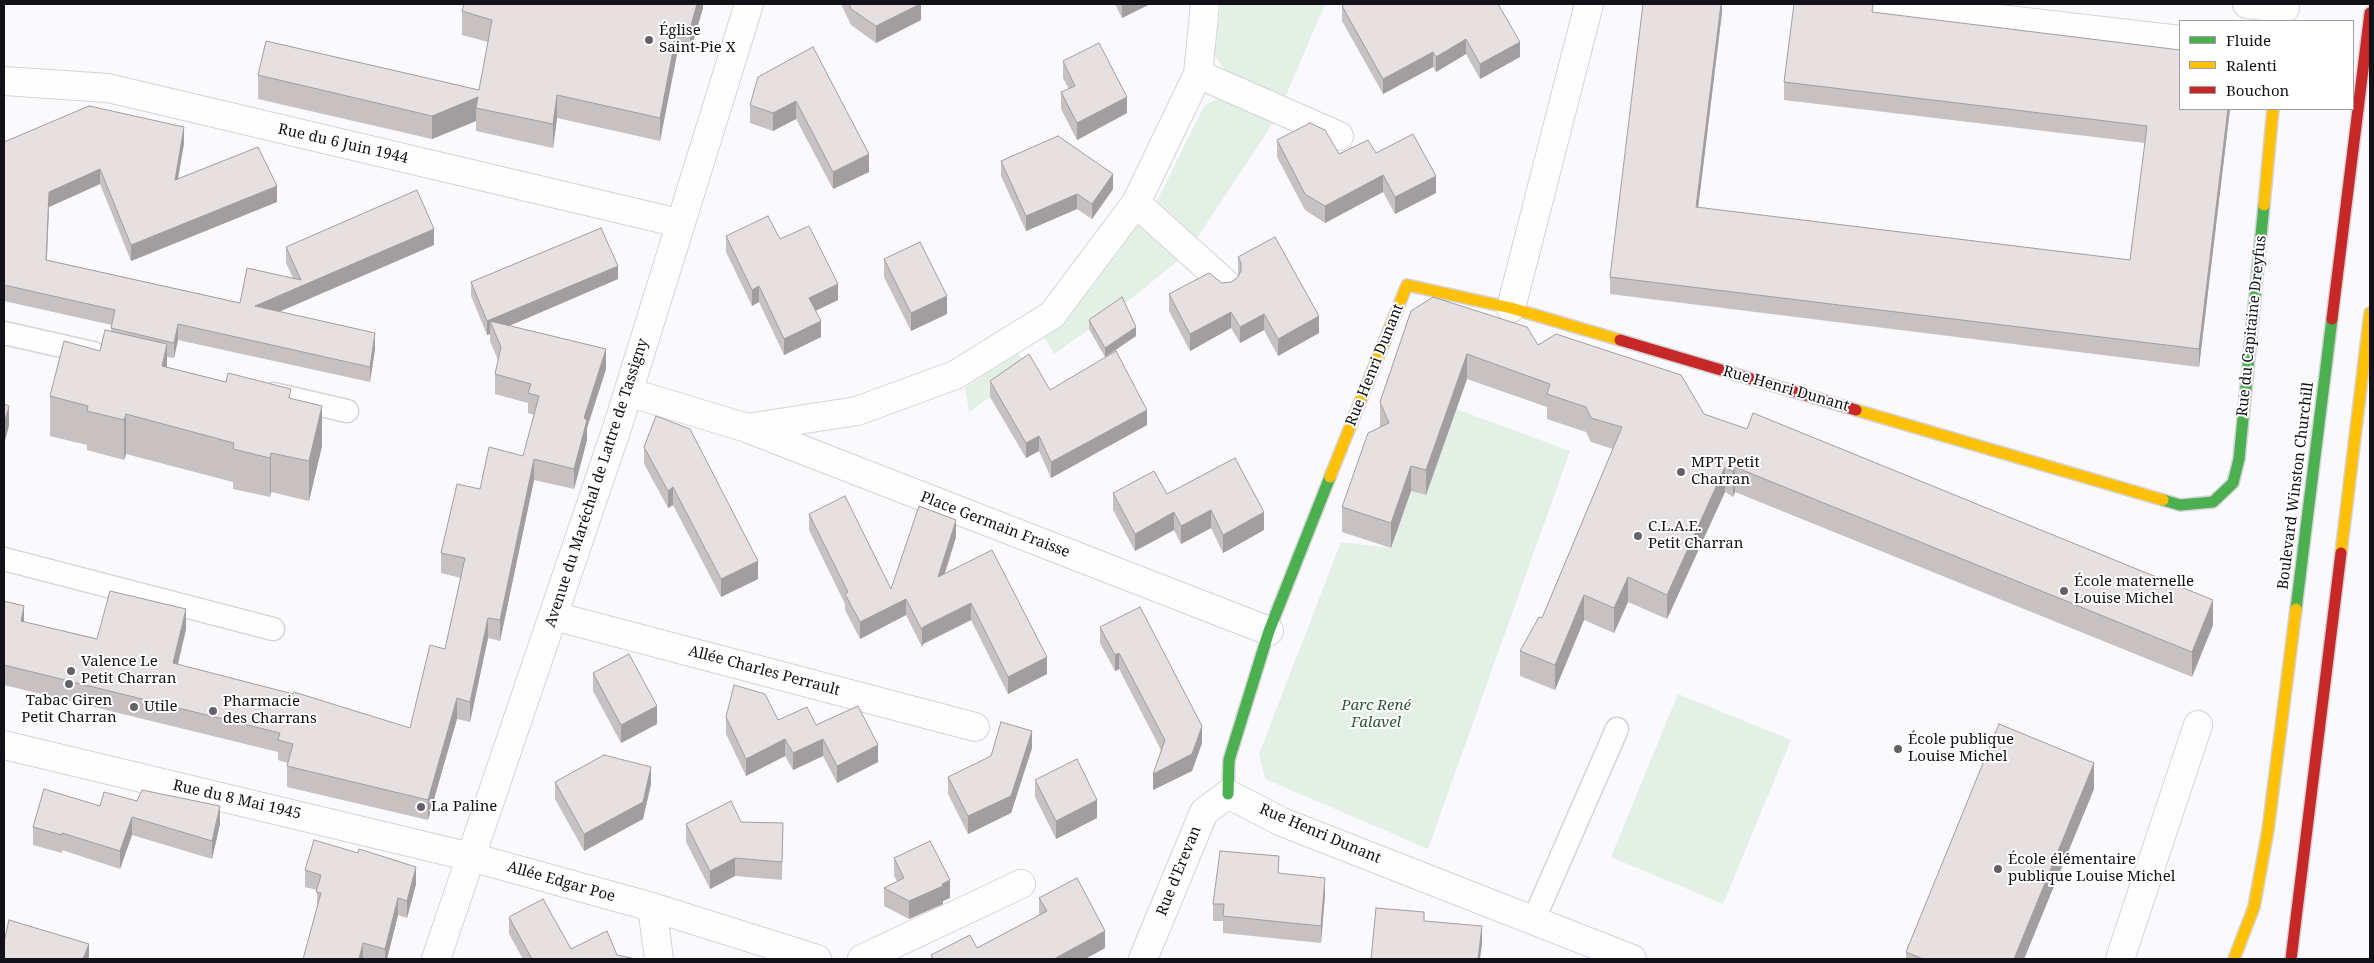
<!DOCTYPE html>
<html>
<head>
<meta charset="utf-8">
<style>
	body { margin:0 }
	#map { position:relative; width:2374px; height:963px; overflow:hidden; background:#faf9fd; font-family:"Noto Serif",serif }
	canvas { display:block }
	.frame { position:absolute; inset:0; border:5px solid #121117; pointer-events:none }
	.legend { position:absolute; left:2179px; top:20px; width:175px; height:90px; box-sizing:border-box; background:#fff; border:1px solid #a0a0a2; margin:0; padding:6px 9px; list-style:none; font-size:15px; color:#121117 }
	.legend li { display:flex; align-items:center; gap:10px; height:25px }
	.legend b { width:25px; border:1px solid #a0a0a2 }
</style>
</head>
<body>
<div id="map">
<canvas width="2374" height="963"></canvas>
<div class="frame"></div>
<ul class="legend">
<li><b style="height:6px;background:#4caf50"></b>Fluide</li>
<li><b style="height:6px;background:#ffc107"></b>Ralenti</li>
<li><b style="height:6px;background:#c62828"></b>Bouchon</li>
</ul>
</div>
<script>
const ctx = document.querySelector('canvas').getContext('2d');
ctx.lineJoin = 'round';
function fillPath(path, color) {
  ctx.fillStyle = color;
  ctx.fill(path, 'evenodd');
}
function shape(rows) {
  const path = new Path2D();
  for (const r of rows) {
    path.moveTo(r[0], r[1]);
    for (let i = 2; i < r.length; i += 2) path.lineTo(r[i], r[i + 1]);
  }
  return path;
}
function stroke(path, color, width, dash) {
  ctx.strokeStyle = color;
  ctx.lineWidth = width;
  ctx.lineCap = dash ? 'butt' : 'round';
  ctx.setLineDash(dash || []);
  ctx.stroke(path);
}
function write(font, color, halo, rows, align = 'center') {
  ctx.font = font + ' "Noto Serif",serif';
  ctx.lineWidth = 4;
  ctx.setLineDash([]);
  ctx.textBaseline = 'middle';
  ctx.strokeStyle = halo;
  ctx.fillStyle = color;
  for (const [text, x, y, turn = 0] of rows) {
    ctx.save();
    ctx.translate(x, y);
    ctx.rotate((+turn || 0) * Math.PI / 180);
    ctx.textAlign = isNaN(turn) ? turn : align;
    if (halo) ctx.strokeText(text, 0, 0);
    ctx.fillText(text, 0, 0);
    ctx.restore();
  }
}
const green = shape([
	[1221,4,1325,4,1284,100,1226,72,1214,55],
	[1223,96,1277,117,1195,241,1157,205,1157,201,1204,106],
	[1142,220,1185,255,1122,306,1054,354,1040,330,1081,291],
	[1017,351,1029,370,969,412,965,388],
	[1456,409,1570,451,1428,849,1265,779,1259,754,1341,542,1391,548,1411,491,1426,495],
	[1678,694,1791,740,1723,904,1611,857]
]);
const lane = shape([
	[4,333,93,353],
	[273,394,347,411],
	[4,559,273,629],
	[1534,919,1617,729]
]);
const street = shape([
	[1871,4,2180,40],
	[2247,4,2285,8],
	[1198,74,1339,136],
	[4,81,108,88,679,223],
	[1136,203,1226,284],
	[1511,308,1589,4],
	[628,392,747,428,857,411,955,375,1052,315,1136,203,1198,74,1205,4],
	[749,429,1269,631],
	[554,616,975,727],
	[4,745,471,857,652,907,817,959],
	[652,907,659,959],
	[436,959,618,425,749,4],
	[862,959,1021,884],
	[1143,959,1204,812,1228,794,1282,822,1632,959],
	[2120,959,2198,725]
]);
const fast = shape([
	[2163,500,2180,505,2213,502,2233,483,2239,459,2264,205],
	[2296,609,2332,319],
	[1228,794,1229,760,1269,631,1330,477]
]);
const slow = shape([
	[2264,205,2273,109],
	[1856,410,2163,500],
	[1330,477,1407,285,1511,308,1620,340],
	[2341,553,2370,313],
	[2234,959,2254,907,2268,830,2296,609]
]);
const jam = shape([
	[2332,319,2370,13],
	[1620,340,1856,410],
	[2291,959,2341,553]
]);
const wall = shape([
	[703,4,703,8,690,52,678,49,660,141,557,118,553,148,476,131,476,121,432,139,258,99,258,75,479,90,488,42,462,35,462,11],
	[841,4,921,4,921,20,876,43,851,25],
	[1115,4,1150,4,1122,18],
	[1498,4,1520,57,1480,79,1466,54,1436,72,1433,67,1383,94,1342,21,1342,6],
	[1722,4,1722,12,1698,208,2130,260,2145,143,1784,100,1784,82,1874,12,2180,109,2230,109,2199,367,1610,294,1610,277],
	[813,47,869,172,833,189,796,119,773,131,750,123,750,105],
	[1063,61,1127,113,1077,140,1061,109,1061,92,1069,89,1063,78],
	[1277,140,1339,154,1376,153,1436,193,1395,214,1383,192,1325,223,1305,210,1277,157],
	[4,142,184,143,178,179,277,202,131,261,100,184,49,207,47,260,240,303,293,278,286,263,286,247,434,245,279,312,375,349,370,382,178,340,174,358,167,357,167,367,291,398,322,446,309,501,271,492,270,497,233,489,233,482,126,454,124,460,87,450,87,445,50,436,50,396,100,351,111,331,112,325,4,301],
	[1001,161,1113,189,1092,219,1077,209,1026,231,1001,176],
	[726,236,780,239,838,300,815,311,821,337,784,355,759,302,752,306,726,252],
	[1238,257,1319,333,1278,356,1264,330,1240,343,1231,328,1190,351,1169,311,1169,294,1222,283,1231,282,1237,278,1239,276,1238,274],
	[884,259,947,314,911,331,884,277],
	[618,279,509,326,606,369,587,428,587,440,574,489,534,480,500,641,488,638,470,722,457,719,428,820,287,787,287,766,288,763,278,760,278,752,4,685,4,601,24,622,97,639,186,629,178,665,410,728,445,649,461,578,441,573,441,553,480,489,523,456,534,415,528,413,528,403,495,394,495,374,498,360,490,341,490,334,487,335,471,296,471,282],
	[1411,311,1538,345,2213,625,2192,677,1735,492,1733,497,1725,492,1667,619,1628,602,1614,633,1584,620,1555,690,1520,676,1520,651,1542,618,1613,449,1591,442,1586,432,1547,419,1547,407,1467,379,1426,495,1411,491,1391,548,1342,532,1342,507,1380,428,1380,402],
	[1089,320,1136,336,1105,357,1089,329],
	[990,381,1050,390,1147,425,1051,478,1039,451,1026,458,990,397],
	[644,447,758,579,721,597,673,505,668,508,644,464],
	[1113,493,1167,494,1264,530,1223,553,1211,528,1181,544,1174,530,1135,551,1113,510],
	[809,514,891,589,956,537,945,574,1047,674,1008,694,971,620,923,644,922,647,906,615,860,639,845,610,845,604,809,530],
	[1100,627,1202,743,1192,771,1153,790,1161,750,1119,669,1115,671,1100,643],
	[593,673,657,724,621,743,593,691],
	[726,717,778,720,816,725,878,762,837,783,823,756,793,770,785,756,746,776,726,734],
	[1032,748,1011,813,968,834,948,794,948,777],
	[1035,780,1097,818,1056,839,1035,797],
	[555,782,651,784,643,819,584,851,555,799],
	[2094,789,2024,959,1906,959,1906,952],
	[100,806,220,824,212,859,132,835,120,869,62,850,62,853,33,845,33,827],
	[783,823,782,880,735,876,710,889,686,842,686,824],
	[894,858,950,898,943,901,943,904,909,919,884,906,884,888,897,881,894,876],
	[305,870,416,884,407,918,398,915,387,959,303,959,317,909,317,890,305,887],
	[1279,873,1325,895,1321,943,1223,933,1223,921,1213,921,1213,904],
	[1039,898,1105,948,1085,959,931,959,931,955,977,948,1039,915],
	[509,917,571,949,617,955,636,959,523,959,509,934]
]);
const shadedWall = shape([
	[697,4,703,4,703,8,690,52,690,29],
	[921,4,921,20,876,43,876,26],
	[1122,4,1150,4,1122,18],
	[1721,4,1722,4,1722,12,1696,225,1696,207],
	[678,25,678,49,660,141,660,118],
	[1466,39,1466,54,1436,72,1436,57],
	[1520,42,1520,57,1480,79,1480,64],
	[1433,52,1433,67,1383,94,1383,79],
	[557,95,557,118,553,148,553,124],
	[478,97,476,108,476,121,432,139,432,116],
	[1127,97,1127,113,1077,140,1077,123],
	[796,101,796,119,773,131,773,113],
	[2228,109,2230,109,2199,367,2199,349],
	[184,127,184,143,175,196,175,180],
	[869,154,869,172,833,189,833,172],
	[100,169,100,184,49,207,46,275,49,192],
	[1113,174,1113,189,1092,219,1092,204],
	[1383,175,1383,192,1325,223,1325,206],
	[1436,176,1436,193,1395,214,1395,197],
	[277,186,277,202,131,261,131,245],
	[1077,194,1077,209,1026,231,1026,216],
	[434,229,434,245,255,322,255,306],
	[618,266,618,279,495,332,490,321,490,334,487,335,487,321],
	[838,284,838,300,809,314,809,298],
	[759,286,759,302,752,306,752,290],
	[947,296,947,314,911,331,911,313],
	[1231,312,1231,328,1190,351,1190,334],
	[1264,314,1264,330,1240,343,1240,327],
	[1319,316,1319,333,1278,356,1278,339],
	[821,321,821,337,784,355,784,339],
	[178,324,178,340,174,358,174,343],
	[1136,327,1136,336,1105,357,1105,348],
	[375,333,375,349,370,382,370,367],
	[167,344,167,384,162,366],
	[606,349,606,369,587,428,587,440,574,489,574,469,584,418],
	[1467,354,1467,379,1426,495,1426,470],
	[9,406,9,426,4,444,4,424],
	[322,406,322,446,309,501,309,461],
	[1147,410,1147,425,1051,478,1051,462],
	[126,414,126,454,124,460,124,420],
	[1039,436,1039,451,1026,458,1026,443],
	[271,453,271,492,270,497,270,458],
	[534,459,534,480,500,641,500,620],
	[1411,466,1411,491,1391,548,1391,523],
	[1725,467,1725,492,1667,619,1667,595],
	[1735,467,1735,492,1733,497,1733,472],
	[673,487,673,505,668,508,668,491],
	[1211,510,1211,528,1181,544,1181,526],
	[1174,512,1174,530,1135,551,1135,534],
	[1264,512,1264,530,1223,553,1223,535],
	[956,520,956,537,938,594,938,577],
	[758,561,758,579,721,597,721,579],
	[1628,577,1628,602,1614,633,1614,608],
	[1584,595,1584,620,1555,690,1555,665],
	[906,599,906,615,860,639,860,622],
	[2213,600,2213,625,2192,677,2192,652],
	[971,603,971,620,923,644,922,647,922,630,923,627],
	[24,606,24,626,21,621],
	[186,609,186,629,173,684,173,663],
	[488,618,488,638,470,722,470,702],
	[1119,653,1119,669,1115,671,1115,655],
	[1047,657,1047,674,1008,694,1008,677],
	[457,698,457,719,428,820,428,800],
	[657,706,657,724,621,743,621,725],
	[1202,726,1202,743,1192,771,1153,790,1153,774],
	[1032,731,1032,748,1011,813,968,834,968,816],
	[785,739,785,756,746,776,746,759],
	[823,739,823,756,793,770,793,753],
	[878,745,878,762,837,783,837,766],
	[2094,763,2094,789,2024,959,2014,959],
	[651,767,651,784,643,819,584,851,584,834],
	[1097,800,1097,818,1056,839,1056,821],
	[220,806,220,824,212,859,212,841],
	[132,817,132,835,120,869,120,851],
	[735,858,735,876,710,889,710,871],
	[416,867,416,884,407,918,407,901],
	[1325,878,1325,895,1321,943,1321,926],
	[950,880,950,898,943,901,943,904,909,919,909,901],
	[398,898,398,915,387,959,385,959,385,949],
	[1482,926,1482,944,1480,959,1478,959],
	[1105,931,1105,948,1085,959,1054,959],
	[363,943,363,959,359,959],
	[89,944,89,958,88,959,83,959]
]);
const building = shape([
	[464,4,697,4,690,29,678,25,660,118,557,95,553,124,476,108,478,97,432,116,258,75,266,41,479,90,492,20,462,11,464,4],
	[849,4,920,4,876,26,851,9,849,4],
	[1346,4,1498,4,1520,42,1480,64,1466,39,1436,57,1433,52,1383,79,1342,6,1346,4],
	[1643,4,1721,4,1696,207,2130,260,2147,126,1784,82,1794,4,1873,4,1872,12,2180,50,2180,109,2228,109,2199,349,1610,277,1643,4],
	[1099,43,1127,97,1077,123,1061,92,1075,86,1063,61,1099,43],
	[813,47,869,154,833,172,796,101,773,113,750,105,758,77,813,47],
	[89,106,184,127,175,180,258,147,277,186,131,245,100,169,49,192,46,260,240,303,247,268,301,280,286,247,417,190,434,229,255,306,375,333,370,367,178,324,174,343,111,328,115,310,4,285,4,142,89,106],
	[1310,123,1325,130,1339,154,1368,140,1376,153,1413,134,1436,176,1395,197,1383,175,1325,206,1305,194,1277,140,1310,123],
	[1058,136,1113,174,1092,204,1077,194,1026,216,1001,161,1058,136],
	[768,216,780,239,809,226,838,284,809,298,821,321,784,339,759,286,752,290,726,236,768,216],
	[601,228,618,266,487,321,471,282,601,228],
	[1275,237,1319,316,1278,339,1264,314,1240,327,1231,312,1190,334,1169,294,1209,273,1222,283,1231,282,1237,278,1241,271,1241,263,1238,257,1275,237],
	[920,242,947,296,911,313,884,259,920,242],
	[1122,297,1136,327,1105,348,1089,320,1122,297],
	[1433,297,1527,327,1538,345,1556,334,1681,375,1704,414,1747,429,1753,413,2213,600,2192,652,1735,467,1733,472,1725,467,1667,595,1628,577,1614,608,1584,595,1555,665,1520,651,1539,617,1542,618,1622,427,1591,418,1586,407,1547,394,1550,384,1467,354,1426,470,1411,466,1391,523,1342,507,1368,433,1389,423,1380,402,1411,311,1433,297],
	[490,321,606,349,584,418,587,420,574,469,534,459,500,620,488,618,470,702,457,698,428,800,287,766,293,744,278,740,280,733,4,665,4,601,24,606,21,621,97,639,110,591,186,609,173,663,293,694,294,692,410,728,430,645,445,649,465,558,441,553,457,484,480,489,489,447,523,456,539,396,528,393,531,384,495,374,501,347,490,321],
	[105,330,167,344,162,366,226,382,228,373,291,389,289,398,322,406,309,461,271,453,270,458,233,449,234,443,126,414,124,420,87,411,88,406,50,396,64,341,100,351,105,330],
	[1116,351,1147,410,1051,462,1039,436,1026,443,990,381,1029,354,1050,390,1116,351],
	[4,404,9,406,4,424,4,404],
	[656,416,690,429,758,561,721,579,673,487,668,491,644,447,656,416],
	[1235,458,1264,512,1223,535,1211,510,1181,526,1174,512,1135,534,1113,493,1154,471,1167,494,1235,458],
	[845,496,891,589,919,506,956,520,938,577,992,550,1047,657,1008,677,971,603,923,627,922,630,906,599,860,622,845,594,848,592,809,514,845,496],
	[1140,607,1202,726,1192,754,1153,774,1165,740,1119,653,1115,655,1100,627,1140,607],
	[629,654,657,706,621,725,593,673,629,654],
	[734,685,765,694,778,720,807,707,816,725,858,706,878,745,837,766,823,739,793,753,785,739,746,759,726,717,734,685],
	[1001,722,1032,731,1011,796,968,816,948,777,991,756,1001,722],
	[1999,724,2094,763,2014,959,1923,959,1906,952,1999,724],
	[604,755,651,767,643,802,584,834,555,782,604,755],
	[1077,759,1097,800,1056,821,1035,780,1077,759],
	[44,789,100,806,104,792,137,801,142,790,220,806,212,841,132,817,120,851,62,833,62,835,33,827,44,789],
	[731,801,741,822,783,823,782,862,735,858,710,871,686,824,731,801],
	[314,840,358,853,359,849,416,867,407,901,398,898,385,949,363,943,359,959,303,959,321,893,316,892,321,875,305,870,314,840],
	[930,841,950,880,942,884,943,886,909,901,884,888,904,878,894,858,930,841],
	[1220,851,1279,856,1278,873,1325,878,1321,926,1223,916,1224,904,1213,904,1220,851],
	[1077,878,1105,931,1054,959,933,959,931,955,970,935,977,948,1047,911,1039,898,1077,878],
	[543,899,571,949,607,931,617,955,636,959,532,959,509,917,543,899],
	[1376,908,1424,912,1424,921,1482,926,1478,959,1371,959,1376,908],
	[9,920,89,944,83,959,4,959,4,942,9,920]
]);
const markers = [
	[649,40,5,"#636268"],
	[1681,472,5,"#636268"],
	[1638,536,5,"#636268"],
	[2064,591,5,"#636268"],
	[71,671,5,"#636268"],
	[69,684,5,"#636268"],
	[134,707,5,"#636268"],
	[213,711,5,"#636268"],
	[1898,749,5,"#636268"],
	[421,807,5,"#636268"],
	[1998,869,5,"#636268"]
];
const poiNames = [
	["Église",659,31],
	["Saint-Pie X",659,48],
	["MPT Petit",1691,463],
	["Charran",1691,480],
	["C.L.A.E.",1648,527],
	["Petit Charran",1648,544],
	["École maternelle",2074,582],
	["Louise Michel",2074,599],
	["Valence Le",81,662],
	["Petit Charran",81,679],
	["Tabac Giren",69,701,"center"],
	["Petit Charran",69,718,"center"],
	["Pharmacie",223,702],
	["des Charrans",223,719],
	["Utile",144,707],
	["École publique",1908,740],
	["Louise Michel",1908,757],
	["La Paline",431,807],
	["École élémentaire",2008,860],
	["publique Louise Michel",2008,877]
];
const streetNames = [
	["Rue du 6 Juin 1944",343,144,13],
	["Rue du Capitaine Dreyfus",2252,326,-84],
	["Rue Henri Dunant",1375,365,-68],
	["Rue Henri Dunant",1786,389,16],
	["Avenue du Maréchal de Lattre de Tassigny",597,483,-72],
	["Boulevard Winston Churchill",2296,486,-83],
	["Place Germain Fraisse",995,525,21],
	["Allée Charles Perrault",764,671,15],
	["Rue du 8 Mai 1945",237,800,13],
	["Rue Henri Dunant",1320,834,23],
	["Rue d'Erevan",1179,871,-68],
	["Allée Edgar Poe",561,882,16]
];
const parkNames = [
	["Parc René",1376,706],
	["Falavel",1376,723]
];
fillPath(green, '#e3f0e6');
stroke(lane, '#d4d3d8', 25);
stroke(street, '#d4d3d8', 30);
stroke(fast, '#d4d3d8', 14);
stroke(slow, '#d4d3d8', 14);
stroke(jam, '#d4d3d8', 14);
stroke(lane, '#fefeff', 22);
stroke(street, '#fefeff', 28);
stroke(fast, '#4caf50', 11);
stroke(slow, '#ffc107', 11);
stroke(jam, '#c62828', 11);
fillPath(wall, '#c7c1c2');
fillPath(shadedWall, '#a29d9e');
fillPath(building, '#e7e0e1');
stroke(building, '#a29d9e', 1);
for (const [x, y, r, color] of markers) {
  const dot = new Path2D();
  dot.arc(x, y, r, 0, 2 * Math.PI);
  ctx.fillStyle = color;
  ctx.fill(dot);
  stroke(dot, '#fff', 2);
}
write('15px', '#121117', '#fff', poiNames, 'left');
write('15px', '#121117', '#fff', streetNames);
write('italic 15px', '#2d5535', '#fff', parkNames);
</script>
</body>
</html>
